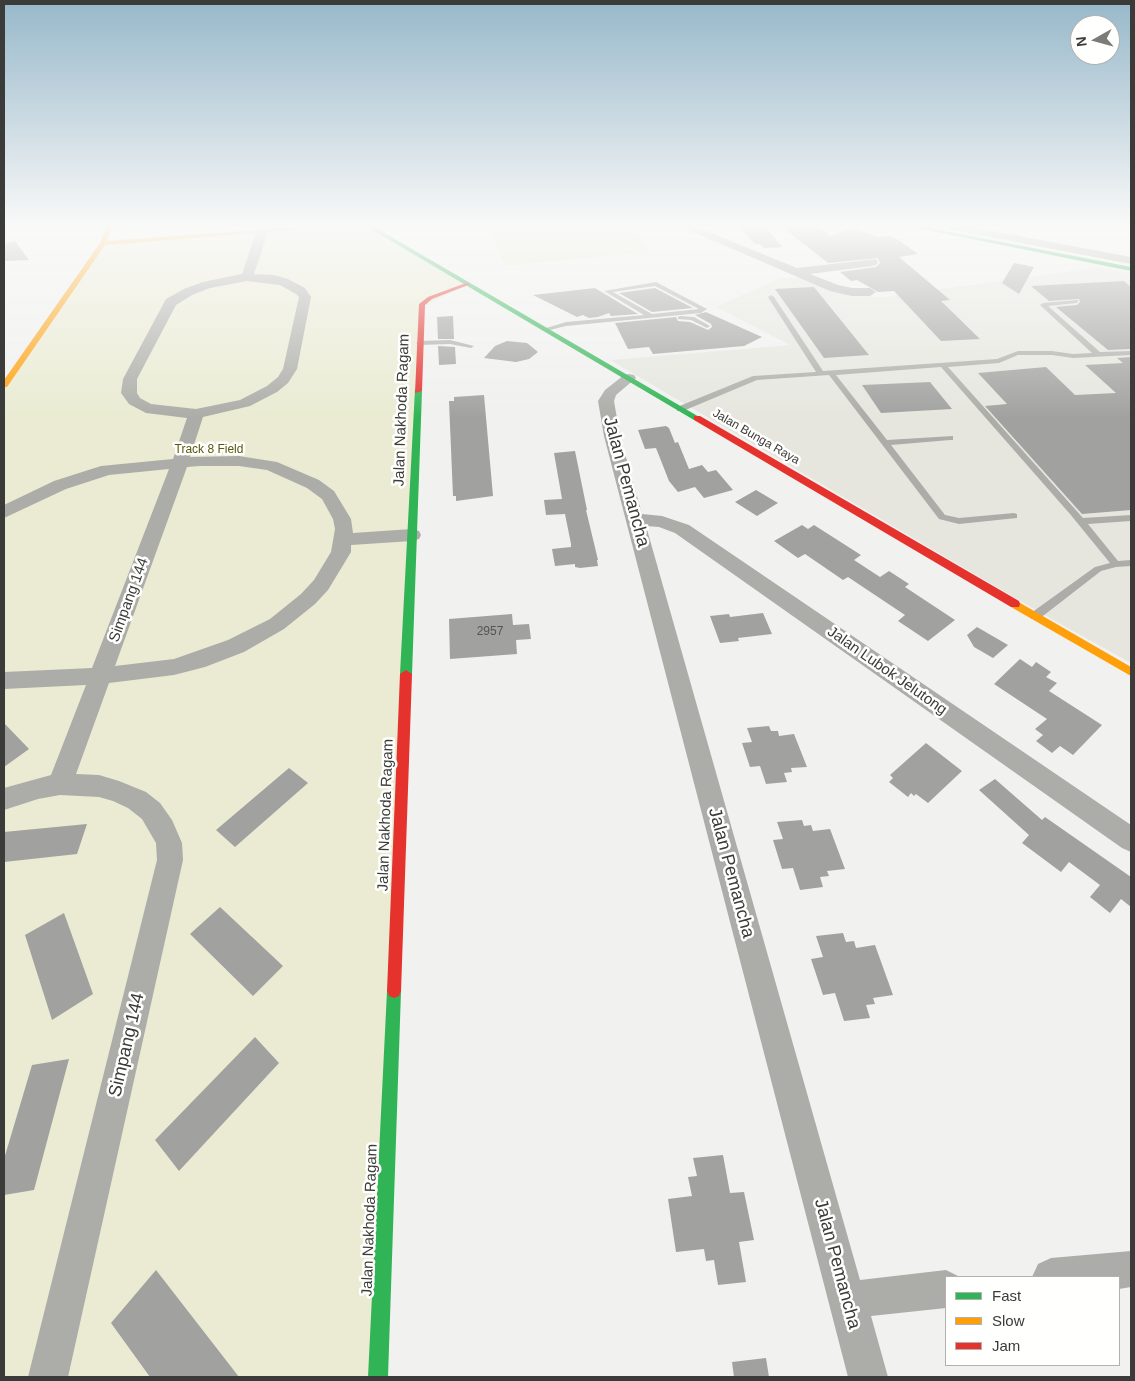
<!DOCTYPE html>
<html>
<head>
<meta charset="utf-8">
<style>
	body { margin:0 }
	#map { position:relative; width:1135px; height:1381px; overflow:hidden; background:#f1f1f0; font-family:Arial,sans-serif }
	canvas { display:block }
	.frame { position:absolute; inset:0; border:5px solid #3b3b3a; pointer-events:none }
	.legend { position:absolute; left:945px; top:1276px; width:175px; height:90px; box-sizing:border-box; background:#fffffe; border:1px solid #b1b1b0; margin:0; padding:6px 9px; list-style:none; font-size:15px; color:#3b3b3a }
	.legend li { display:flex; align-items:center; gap:10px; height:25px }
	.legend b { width:25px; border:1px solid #b1b1b0 }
	.north { position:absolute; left:1070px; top:15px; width:50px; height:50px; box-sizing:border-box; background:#fffffe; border:1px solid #b1b1b0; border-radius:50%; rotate:263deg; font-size:14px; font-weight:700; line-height:20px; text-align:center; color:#3b3b3a }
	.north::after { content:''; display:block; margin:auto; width:18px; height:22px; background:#7b7b7a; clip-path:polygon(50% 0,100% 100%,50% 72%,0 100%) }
</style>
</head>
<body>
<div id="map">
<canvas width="1135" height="1381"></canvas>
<div class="frame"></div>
<ul class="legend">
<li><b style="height:6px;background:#30b455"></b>Fast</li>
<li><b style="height:6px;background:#ff9f0a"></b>Slow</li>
<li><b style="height:6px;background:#e5322d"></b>Jam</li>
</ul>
<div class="north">N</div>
</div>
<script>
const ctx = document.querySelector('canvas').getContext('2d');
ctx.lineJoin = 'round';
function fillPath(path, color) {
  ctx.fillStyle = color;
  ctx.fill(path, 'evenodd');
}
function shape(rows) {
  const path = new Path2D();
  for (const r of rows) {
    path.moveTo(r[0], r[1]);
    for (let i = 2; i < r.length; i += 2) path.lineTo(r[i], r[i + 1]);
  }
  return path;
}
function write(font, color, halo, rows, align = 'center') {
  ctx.font = font + ' Arial,sans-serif';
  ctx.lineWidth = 5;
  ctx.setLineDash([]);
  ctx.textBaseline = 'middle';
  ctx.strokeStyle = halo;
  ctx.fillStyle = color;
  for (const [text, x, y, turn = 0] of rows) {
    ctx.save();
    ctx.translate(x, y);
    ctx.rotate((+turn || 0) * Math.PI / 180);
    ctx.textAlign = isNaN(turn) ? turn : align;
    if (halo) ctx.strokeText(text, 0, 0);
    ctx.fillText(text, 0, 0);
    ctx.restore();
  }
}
const built = shape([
	[1094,266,1131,273,1131,663,1041,613,610,360,790,345,716,307,780,278,801,278,852,296,883,297,1086,269]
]);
const green = shape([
	[352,225,367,225,468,284,421,308,377,1377,4,1377,4,384,103,243],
	[521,225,631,225,651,252,505,266,488,228]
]);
const building = shape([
	[738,225,764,225,782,247,764,248,760,244,755,244],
	[780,225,818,225,830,236,854,228,878,237,890,236,897,239,918,254,899,257,950,300,941,301,980,339,941,341,894,291,878,292,857,280,851,281,840,272,876,267,880,263,878,258,828,263],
	[15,241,29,260,4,261,4,244],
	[1014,263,1034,267,1019,294,1002,283],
	[1124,281,1131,287,1131,349,1108,350,1056,307,1077,305,1080,302,1079,299,1049,301,1031,286],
	[814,287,869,355,824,358,775,289],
	[595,288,638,314,611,316,609,313,598,317,589,318,583,315,577,317,533,295],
	[655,288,693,308,652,312,619,293],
	[706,312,762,337,744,346,653,354,649,347,628,349,615,323,676,317,678,321,690,322,708,330,712,327,711,324,695,315],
	[453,316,454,339,438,339,437,317],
	[507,341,527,343,538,352,529,359,516,362,484,358,495,346],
	[438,346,455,347,456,364,439,365],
	[1131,357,1131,510,1082,514,985,406,1007,404,978,373,1046,367,1075,395,1116,393,1085,365,1123,363,1117,358],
	[930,382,952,409,881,413,862,385],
	[484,395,493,496,456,501,456,496,453,496,449,401,454,401,454,397],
	[666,426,669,428,675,443,678,442,689,469,702,465,708,472,716,470,733,490,704,498,695,487,678,492,669,481,656,448,645,449,638,430],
	[575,451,587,510,586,510,598,560,597,560,598,566,580,568,575,567,575,564,555,566,552,549,571,547,571,544,565,514,546,515,544,500,562,499,554,453],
	[756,490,778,503,757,516,735,502],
	[802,525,808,529,814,525,861,555,854,560,880,577,889,571,909,584,905,587,955,620,928,641,898,621,905,615,848,577,843,580,805,554,798,558,774,541],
	[763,613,772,634,738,638,739,641,720,643,710,616,729,614,730,617],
	[512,614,513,625,529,624,531,639,516,640,517,654,450,659,449,619],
	[977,627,1008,645,993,658,974,647,967,635],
	[1020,659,1032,667,1036,662,1051,672,1046,677,1057,683,1049,691,1102,725,1073,755,1060,746,1052,753,1036,741,1043,735,1035,729,1047,719,994,684],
	[4,723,29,749,4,767],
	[769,726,771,731,778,731,779,736,794,734,807,767,791,768,792,772,784,773,787,782,766,784,760,766,750,767,742,743,752,742,747,728],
	[926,743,962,771,928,803,916,794,914,796,911,793,908,797,889,782,893,778,890,775],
	[289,768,308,783,235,847,216,830],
	[995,779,1042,820,1045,817,1131,877,1131,907,1121,899,1110,913,1090,897,1100,885,1069,862,1061,872,1022,843,1029,835,979,790],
	[802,820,804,826,811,825,813,831,830,829,845,869,827,871,829,876,820,877,823,887,800,890,793,868,782,869,773,840,783,839,777,822],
	[87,824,77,854,4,862,4,832],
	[220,907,283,966,253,996,190,934],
	[64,913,93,994,52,1020,25,935],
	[843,933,846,942,854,941,856,948,875,945,893,995,873,998,875,1004,866,1005,870,1018,844,1021,835,993,823,995,811,959,823,957,816,936],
	[255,1037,279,1063,179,1171,155,1140],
	[69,1059,34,1190,4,1195,4,1159,32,1065],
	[723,1155,730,1193,744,1192,754,1240,739,1242,746,1282,718,1285,714,1260,706,1261,704,1249,676,1252,668,1199,692,1196,688,1177,697,1176,693,1158],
	[156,1270,239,1377,150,1377,111,1323],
	[766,1358,769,1377,734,1377,732,1362]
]);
const lane = shape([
	[656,282,707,309,701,313,566,326,546,331,543,329,566,322,644,315,604,291,656,282],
	[655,286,699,309,652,314,613,292,655,286],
	[771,295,774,297,823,371,997,359,1018,351,1052,351,1073,354,1092,353,1040,305,1043,303,1078,300,1078,302,1076,303,1048,306,1100,352,1131,351,1131,355,1073,358,1052,355,1018,355,999,363,948,367,1083,518,1131,515,1131,521,1088,524,1118,561,1131,560,1131,566,1116,567,1101,571,1039,619,1031,619,1030,616,1031,613,1095,567,1110,563,1070,514,941,367,836,375,887,440,953,436,953,440,950,440,891,445,945,515,959,518,1014,513,1017,514,1017,518,959,524,939,519,829,375,757,380,683,411,677,411,677,407,753,376,816,372,768,297,771,295],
	[680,316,694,317,710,326,707,328,691,320,678,319,678,317,680,316],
	[450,340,474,346,471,348,450,344,419,345,416,343,419,341,450,340]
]);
const street = shape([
	[677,225,692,225,797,268,876,259,878,262,876,265,872,266,810,274,838,285,852,288,870,288,876,292,870,296,852,296,830,291,677,225],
	[938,225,961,225,1131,257,1131,264,943,228,938,225],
	[262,229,268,232,254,274,274,275,288,279,305,288,311,297,297,369,288,383,277,392,250,406,203,417,190,457,239,456,277,462,319,480,334,491,351,519,353,533,412,529,419,531,421,535,419,539,412,541,351,545,351,552,328,590,315,604,284,629,244,652,205,667,174,675,109,683,76,774,99,775,119,781,146,792,160,803,172,820,182,843,183,860,68,1377,28,1377,157,860,156,843,142,819,128,808,113,801,99,797,60,795,38,799,4,810,4,788,51,775,86,685,4,689,4,672,92,668,169,469,109,475,66,489,4,518,4,505,54,481,101,466,173,459,187,418,146,413,129,404,121,393,123,379,166,299,184,289,203,282,242,274,256,232,262,229],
	[247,281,280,285,296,294,299,297,283,369,278,377,267,386,240,400,196,409,151,404,140,398,137,393,137,379,176,305,192,295,210,288,247,281],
	[200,466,239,466,267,470,307,488,322,499,333,519,335,529,331,552,314,580,301,594,270,619,228,640,174,659,115,666,187,467,200,466],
	[629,374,634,375,636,378,616,395,614,401,620,436,642,514,662,516,689,525,1131,825,1131,852,1122,848,675,533,659,527,646,526,860,1280,946,1270,960,1277,946,1277,946,1308,871,1316,888,1377,848,1377,604,436,598,401,605,390,624,375,629,374],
	[1131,1251,1131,1287,1119,1289,1119,1277,1032,1277,1038,1264,1051,1258,1131,1251]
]);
const fast = shape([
	[364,225,371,225,701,418,694,420,364,225],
	[902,225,914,225,1131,267,1131,271,902,225],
	[415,389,422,391,412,674,406,678,400,674,415,389],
	[394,984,399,986,401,991,388,1377,368,1377,387,991,389,986,394,984]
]);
const slow = shape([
	[109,225,112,227,107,241,328,225,355,225,105,245,7,387,4,387,4,380,100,243,106,227,109,225],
	[1015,600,1131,667,1131,676,1011,607,1010,604,1011,601,1015,600]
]);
const jam = shape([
	[466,283,471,284,432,299,425,305,422,391,415,393,419,304,428,297,466,283],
	[694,416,700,416,1019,601,1020,604,1019,607,1011,607,694,420,694,416],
	[406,670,412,674,401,991,399,996,394,998,389,996,387,991,400,674,406,670]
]);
const farStreetnames = [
	["Jalan Bunga Raya",756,437,30]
];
const farParknames = [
	["Track 8 Field",209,450]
];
const numberNames = [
	["2957",490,632]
];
const streetNames = [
	["Jalan Nakhoda Ragam",402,410,-88],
	["Simpang 144",129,600,-70],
	["Jalan Lubok Jelutong",887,671,35],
	["Jalan Nakhoda Ragam",386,815,-88],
	["Jalan Nakhoda Ragam",370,1220,-88]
];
const nearStreetnames = [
	["Jalan Pemancha",626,482,75],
	["Jalan Pemancha",731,873,75],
	["Simpang 144",127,1045,-77],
	["Jalan Pemancha",837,1264,75]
];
fillPath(built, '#e6e6df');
fillPath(green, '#eaebd2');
fillPath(building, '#a1a1a0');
fillPath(lane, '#acada8');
fillPath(street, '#acada8');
fillPath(fast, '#30b455');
fillPath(slow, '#ff9f0a');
fillPath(jam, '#e5322d');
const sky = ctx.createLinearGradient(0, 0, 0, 418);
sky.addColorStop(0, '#97b8ca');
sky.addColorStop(0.54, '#f9f9f8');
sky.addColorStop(1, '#f9f9f800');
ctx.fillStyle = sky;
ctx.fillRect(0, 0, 1135, 418);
write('12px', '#3b3b3a', '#fffffe', farStreetnames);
write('12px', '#59580e', '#fffffe', farParknames);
write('12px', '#545454', null, numberNames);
write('15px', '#3b3b3a', '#fffffe', streetNames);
write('18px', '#3b3b3a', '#fffffe', nearStreetnames);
</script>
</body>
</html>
